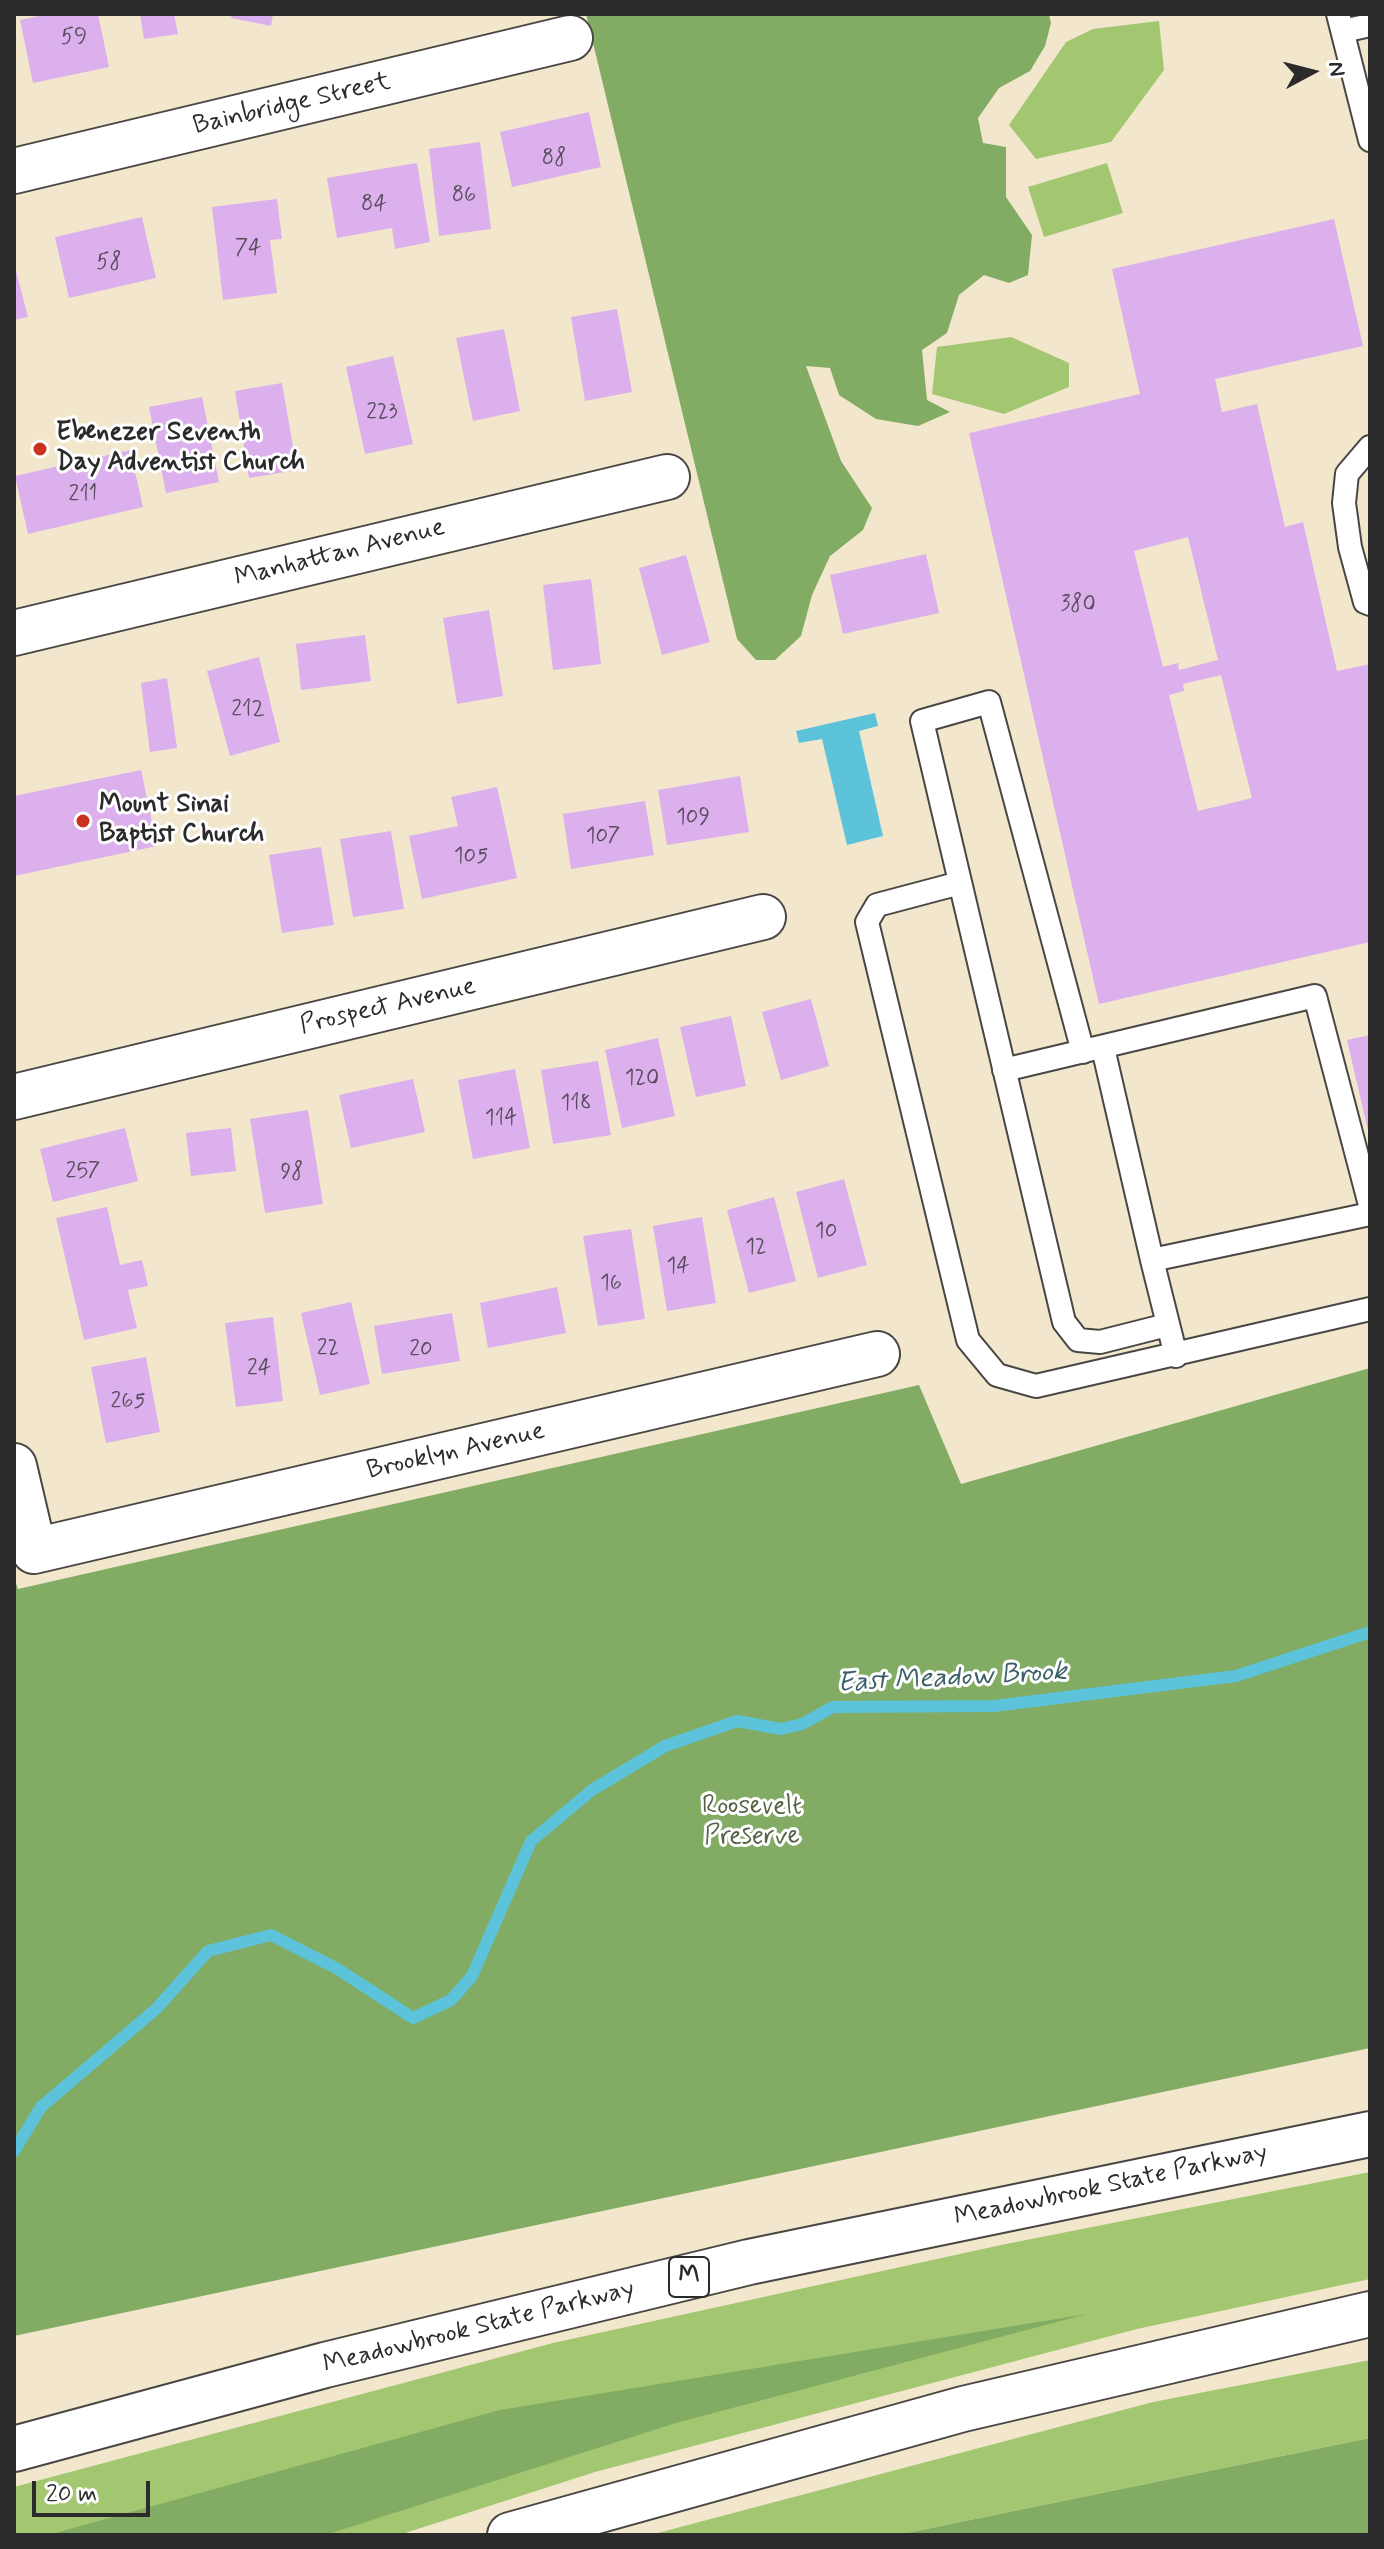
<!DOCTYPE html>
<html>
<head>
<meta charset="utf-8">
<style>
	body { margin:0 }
	#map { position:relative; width:1384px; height:2549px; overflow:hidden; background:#f2e7cd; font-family:Mynerve,sans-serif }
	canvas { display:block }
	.frame { position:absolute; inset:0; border:16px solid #2b2b2b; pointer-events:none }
	.north { position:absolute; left:1272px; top:32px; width:80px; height:80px; -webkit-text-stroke:6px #fff; paint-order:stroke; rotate:83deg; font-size:22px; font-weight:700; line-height:32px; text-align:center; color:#2b2b2b }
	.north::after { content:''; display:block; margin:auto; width:28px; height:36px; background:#2b2b2b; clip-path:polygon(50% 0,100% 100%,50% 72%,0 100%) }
	.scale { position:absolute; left:32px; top:2481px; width:118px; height:36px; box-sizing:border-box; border:4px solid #2b2b2b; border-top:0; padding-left:10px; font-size:24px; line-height:28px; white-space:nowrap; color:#2b2b2b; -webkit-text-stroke:6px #fff; paint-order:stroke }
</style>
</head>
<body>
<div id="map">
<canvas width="1384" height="2549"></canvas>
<div class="frame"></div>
<div class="north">N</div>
<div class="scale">20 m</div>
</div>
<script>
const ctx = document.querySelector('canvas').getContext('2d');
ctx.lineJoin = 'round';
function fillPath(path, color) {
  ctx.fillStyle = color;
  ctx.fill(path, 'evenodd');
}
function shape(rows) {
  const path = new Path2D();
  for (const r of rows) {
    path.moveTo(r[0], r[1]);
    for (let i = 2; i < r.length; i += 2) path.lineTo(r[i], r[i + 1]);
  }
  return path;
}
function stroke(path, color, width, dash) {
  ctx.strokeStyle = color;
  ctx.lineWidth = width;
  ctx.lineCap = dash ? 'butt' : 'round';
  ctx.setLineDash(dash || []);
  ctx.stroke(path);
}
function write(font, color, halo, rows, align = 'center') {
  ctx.font = font + ' Mynerve,sans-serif';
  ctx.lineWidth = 6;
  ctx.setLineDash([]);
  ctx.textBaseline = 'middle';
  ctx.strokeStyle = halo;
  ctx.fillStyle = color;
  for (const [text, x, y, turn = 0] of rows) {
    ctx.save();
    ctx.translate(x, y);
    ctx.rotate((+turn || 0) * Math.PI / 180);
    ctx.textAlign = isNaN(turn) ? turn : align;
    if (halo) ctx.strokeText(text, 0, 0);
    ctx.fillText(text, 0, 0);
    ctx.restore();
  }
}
const green = shape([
	[1159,21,1164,70,1111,142,1036,159,1009,125,1066,42,1093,29],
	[1107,163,1123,213,1044,237,1028,187],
	[1011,337,1069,363,1069,387,1004,414,932,394,937,347],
	[1370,2172,1370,2279,1137,2329,595,2472,399,2535,14,2535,14,2487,553,2343,1001,2245],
	[1370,2360,1370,2438,897,2535,650,2535,1153,2402]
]);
const forest = shape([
	[586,14,1049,14,1051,23,1045,46,1030,71,999,88,978,118,983,143,1006,147,1006,197,1032,235,1028,275,1009,283,984,275,959,295,947,333,922,350,927,400,950,412,918,426,876,419,839,395,830,368,806,366,841,461,872,508,863,530,830,556,812,595,801,636,775,660,756,660,737,639],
	[1370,1368,1370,2048,14,2336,14,1577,18,1589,919,1385,961,1484],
	[1087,2314,676,2423,325,2535,48,2535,500,2410],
	[1370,2438,1370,2535,897,2535]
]);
const water = shape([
	[875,713,878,726,859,731,883,836,847,845,822,739,799,743,796,731]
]);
const stream = shape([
	[14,2151,41,2107,156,2009,208,1951,271,1935,336,1968,413,2018,451,2000,472,1976,531,1841,592,1790,665,1746,737,1721,781,1729,802,1724,833,1707,994,1706,1236,1676,1370,1632]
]);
const building = shape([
	[48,14,98,14,109,67,33,83,20,20],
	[140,14,174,14,178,34,144,39],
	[232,14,273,14,271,26,231,18],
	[589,112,601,167,512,187,500,132],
	[480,142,491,229,439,236,429,149],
	[417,163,430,242,395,249,392,228,337,238,327,178],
	[277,199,282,239,270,240,277,293,223,300,212,207],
	[142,217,156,278,69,298,55,237],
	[1334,219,1363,346,1215,379,1222,412,1257,404,1285,527,1303,522,1337,671,1370,664,1370,942,1099,1004,969,433,1140,394,1112,269],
	[1188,537,1218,660,1179,670,1178,663,1163,667,1134,551],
	[1221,675,1252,798,1198,811,1169,695,1184,691,1183,684],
	[14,263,28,317,14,320],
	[617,309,632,392,585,401,571,317],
	[504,329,520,411,473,421,456,338],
	[393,356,413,444,365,454,346,367],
	[282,383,297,470,249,478,235,391],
	[202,397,219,482,166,493,149,407],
	[130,450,143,507,28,534,15,476],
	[926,554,939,613,843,634,830,575],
	[686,555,710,642,662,655,639,568],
	[591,579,601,664,553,670,543,585],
	[489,610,503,696,457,704,443,618],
	[365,635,371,681,301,690,296,644],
	[259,657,280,742,230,756,207,671],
	[167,678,177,748,150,752,141,683],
	[141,770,157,846,14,876,14,796],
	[740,776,749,832,667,845,658,790],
	[497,787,517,878,422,899,409,836,458,826,451,797],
	[645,801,654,855,571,869,563,814],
	[391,831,404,909,353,917,340,839],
	[321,847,334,925,282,933,269,855],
	[811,999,829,1066,781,1080,762,1012],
	[731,1016,746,1086,696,1097,680,1027],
	[1370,1035,1370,1135,1369,1135,1347,1040],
	[658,1038,675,1116,622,1128,605,1050],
	[598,1061,611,1135,553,1144,541,1070],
	[515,1069,530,1148,473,1159,458,1080],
	[413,1079,425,1132,351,1148,339,1095],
	[308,1110,323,1204,265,1213,250,1119],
	[125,1128,138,1181,53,1202,40,1149],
	[231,1128,236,1171,191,1176,186,1133],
	[844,1179,867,1265,818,1278,796,1192],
	[774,1197,796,1281,749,1293,727,1210],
	[107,1207,120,1265,142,1260,148,1286,128,1290,137,1328,84,1340,56,1218],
	[702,1217,716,1303,667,1311,653,1226],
	[631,1229,645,1319,598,1326,583,1236],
	[557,1287,566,1333,488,1348,480,1303],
	[351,1302,370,1384,320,1395,301,1313],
	[452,1313,460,1361,382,1374,374,1326],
	[273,1317,283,1401,236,1407,225,1323],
	[146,1357,160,1432,106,1443,91,1367]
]);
const lane = shape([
	[1338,14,1370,140],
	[1343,31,1370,25],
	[1370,447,1347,474,1344,503,1350,547,1365,602,1370,604],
	[960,883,877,905,867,922,968,1340,997,1375,1036,1386,1370,1309],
	[1103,1048,1152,1260],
	[1083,1052,989,702,922,721,1064,1322,1078,1340,1100,1342,1167,1325],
	[1004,1070,1315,996,1370,1205],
	[1176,1356,1152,1260,1370,1214]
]);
const street = shape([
	[14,171,570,38],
	[14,633,667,477],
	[14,1097,763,917],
	[14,1466,34,1551,877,1354]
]);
const highway = shape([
	[14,2449,325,2365,749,2262,1370,2134],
	[510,2535,963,2409,1370,2314]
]);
const markers = [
	[40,449,8,"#c8321e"],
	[83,821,8,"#c8321e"]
];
const numberNames = [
	["59",74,38],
	["88",554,159],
	["86",464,196],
	["84",374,205],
	["74",248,249],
	["58",109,263],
	["223",382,413],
	["211",83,495],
	["380",1078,605],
	["212",248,710],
	["109",693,818],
	["107",603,837],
	["105",471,857],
	["120",642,1079],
	["118",576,1104],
	["114",501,1119],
	["257",83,1172],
	["98",292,1173],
	["10",826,1232],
	["12",756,1248],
	["14",678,1267],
	["16",611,1284],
	["22",328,1349],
	["20",421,1350],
	["24",259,1369],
	["265",128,1402]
];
const shields = [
	[689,2277,40]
];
const shieldNames = [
	["M",689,2277]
];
const streetNames = [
	["Bainbridge Street",292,105,-13],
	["Manhattan Avenue",340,554,-14],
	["Prospect Avenue",388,1007,-13],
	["Brooklyn Avenue",456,1452,-13],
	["Meadowbrook State Parkway",1111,2186,-12],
	["Meadowbrook State Parkway",479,2328,-14]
];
const poiNames = [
	["Ebenezer Seventh",56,434],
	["Day Adventist Church",56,464],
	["Mount Sinai",99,806],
	["Baptist Church",99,836]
];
const parkNames = [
	["Roosevelt",752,1808],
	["Preserve",752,1838]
];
const waterNames = [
	["East Meadow Brook",952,1679,-3]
];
fillPath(green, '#a3c771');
fillPath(forest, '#82ac63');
fillPath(water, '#5cc3da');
stroke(stream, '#5cc3da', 12);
fillPath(building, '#dcafed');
stroke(lane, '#494743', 26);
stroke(street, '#494743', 48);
stroke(highway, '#494743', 48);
stroke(lane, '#fff', 22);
stroke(street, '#fff', 44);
stroke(highway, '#fff', 44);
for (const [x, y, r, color] of markers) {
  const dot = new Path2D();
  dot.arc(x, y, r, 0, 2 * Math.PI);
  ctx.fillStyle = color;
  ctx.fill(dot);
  stroke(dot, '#fff', 3);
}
write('22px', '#574c5c', null, numberNames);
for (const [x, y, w] of shields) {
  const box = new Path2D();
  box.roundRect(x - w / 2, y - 20, w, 40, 6);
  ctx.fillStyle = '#fff';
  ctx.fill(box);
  stroke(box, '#2b2b2b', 2);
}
write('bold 24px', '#2b2b2b', null, shieldNames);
write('26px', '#2b2b2b', '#fff', streetNames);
write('bold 26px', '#2b2b2b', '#fff', poiNames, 'left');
write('26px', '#556244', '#fff', parkNames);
write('italic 28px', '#3c6068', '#fff', waterNames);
</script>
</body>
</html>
